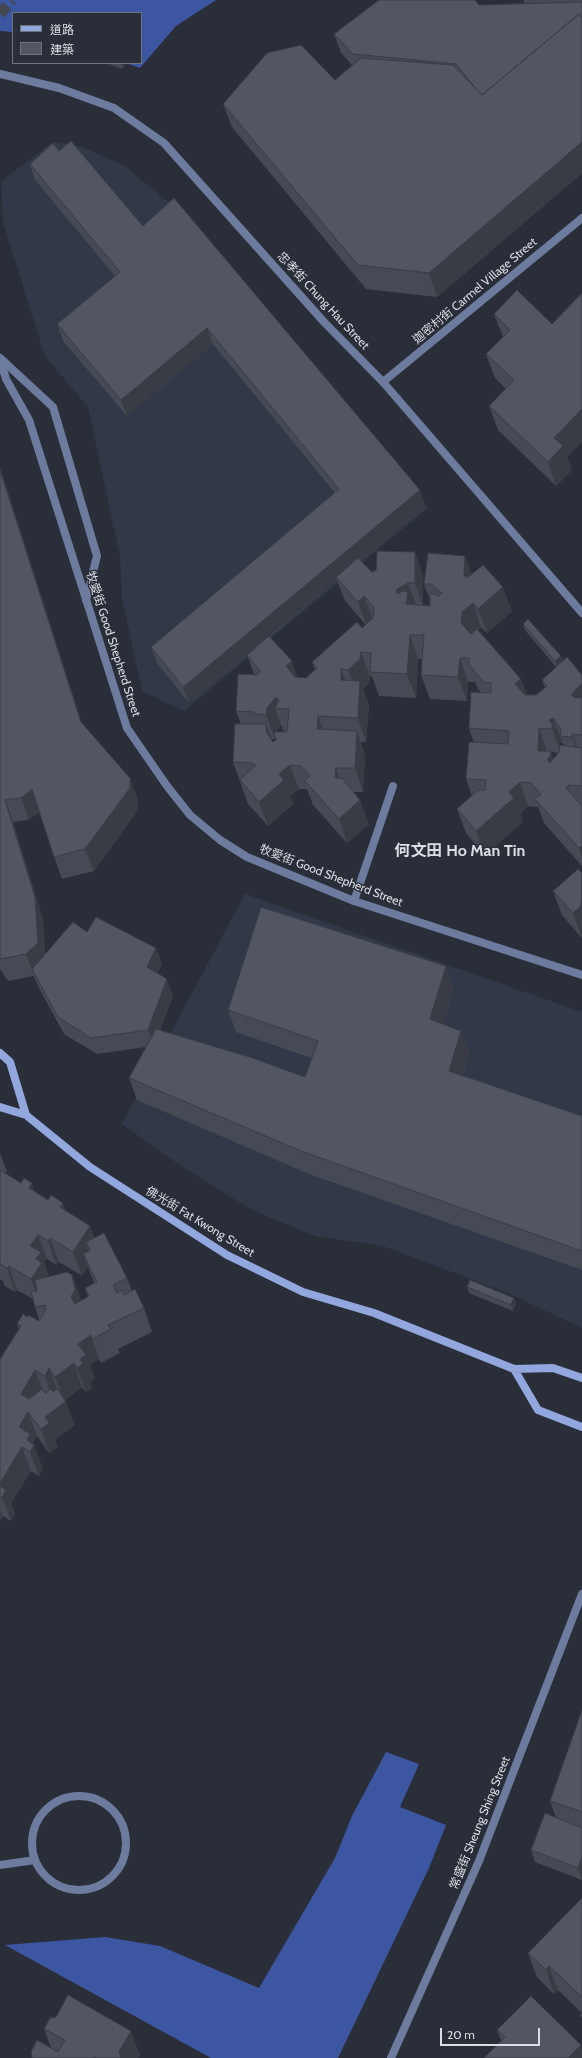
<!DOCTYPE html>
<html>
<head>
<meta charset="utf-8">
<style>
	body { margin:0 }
	#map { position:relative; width:582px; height:2058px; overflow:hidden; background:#2a2e39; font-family:Cabin,"Noto Sans TC",sans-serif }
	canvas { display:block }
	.legend { position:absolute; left:12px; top:12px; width:130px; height:52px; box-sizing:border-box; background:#2a2e39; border:1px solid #70747d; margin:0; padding:5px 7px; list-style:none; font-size:12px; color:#dadde4 }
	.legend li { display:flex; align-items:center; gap:8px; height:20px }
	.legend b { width:20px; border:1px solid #70747d }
	.scale { position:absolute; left:440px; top:2028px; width:100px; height:18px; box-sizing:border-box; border:2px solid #dadde4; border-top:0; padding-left:5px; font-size:12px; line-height:14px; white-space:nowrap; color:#dadde4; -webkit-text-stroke:3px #2a2e39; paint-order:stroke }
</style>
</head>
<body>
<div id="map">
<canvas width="582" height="2058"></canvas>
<ul class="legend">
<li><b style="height:5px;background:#91a7de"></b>道路</li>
<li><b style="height:11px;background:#515662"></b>建築</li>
</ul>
<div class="scale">20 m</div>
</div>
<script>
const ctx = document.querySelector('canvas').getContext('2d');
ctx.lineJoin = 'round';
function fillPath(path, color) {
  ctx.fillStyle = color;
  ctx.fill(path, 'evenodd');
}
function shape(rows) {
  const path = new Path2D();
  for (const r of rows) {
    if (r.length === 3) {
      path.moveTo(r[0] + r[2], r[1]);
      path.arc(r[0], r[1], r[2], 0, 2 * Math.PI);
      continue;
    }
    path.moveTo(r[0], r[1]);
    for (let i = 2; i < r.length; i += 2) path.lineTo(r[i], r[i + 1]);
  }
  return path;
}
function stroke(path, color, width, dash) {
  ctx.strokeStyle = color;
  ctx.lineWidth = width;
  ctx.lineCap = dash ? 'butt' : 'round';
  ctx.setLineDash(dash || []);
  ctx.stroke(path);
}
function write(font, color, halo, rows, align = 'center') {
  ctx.font = font + ' Cabin,"Noto Sans TC",sans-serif';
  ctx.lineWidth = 3;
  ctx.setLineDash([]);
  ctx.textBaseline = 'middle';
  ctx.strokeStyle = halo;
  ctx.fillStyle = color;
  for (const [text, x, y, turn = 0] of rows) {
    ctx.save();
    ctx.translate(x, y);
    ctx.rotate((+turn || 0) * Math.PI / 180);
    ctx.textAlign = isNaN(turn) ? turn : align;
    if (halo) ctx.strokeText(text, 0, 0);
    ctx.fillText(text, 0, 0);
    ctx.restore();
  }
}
const built = shape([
	[53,142,80,146,123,165,182,213,428,508,184,711,142,691,122,598,120,557,88,407,45,356,3,223,1,181],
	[245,894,582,1012,582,1328,508,1293,383,1246,315,1236,264,1215,247,1207,178,1164,122,1124]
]);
const forest = shape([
	[0,0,216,0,176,26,140,68,126,63,141,63,141,13,13,13,13,32,0,31],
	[386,1752,419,1764,400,1807,446,1825,429,1868,338,2058,211,2058,5,1945,105,1937,160,1946,259,1988,335,1858,352,1816]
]);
const trunkTunnel = shape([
	[0,14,12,0]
]);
const service = shape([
	[0,358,53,407,97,556,86,600],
	[354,901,393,786],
	[79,1843,47]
]);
const minor = shape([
	[0,359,6,379,29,420,127,728,167,786,190,815,220,840,247,857,354,901,582,975],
	[383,382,582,218],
	[0,1865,35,1860]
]);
const tertiary = shape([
	[0,74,59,88,114,108,164,143,324,322,383,382,582,613],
	[391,2058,479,1861,582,1594]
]);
const secondary = shape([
	[0,1053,10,1062,26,1115],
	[0,1107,26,1115,90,1167,227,1255,303,1292,374,1313,514,1369,553,1368,582,1378],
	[514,1369,538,1410,582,1427]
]);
const wall = shape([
	[523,0,582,0,582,173,437,297,366,289,232,127,223,104,335,80,352,65,341,53,334,34,479,5,525,4],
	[106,63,125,63,123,69],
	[59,151,143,226,426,507,361,561,373,573,376,571,415,552,423,576,423,606,430,606,430,600,424,584,472,574,512,611,487,633,481,627,478,630,527,695,536,695,545,688,542,680,556,667,525,630,523,624,561,656,563,661,582,675,582,866,544,823,538,807,528,806,520,814,523,822,485,855,466,833,457,809,472,796,466,779,474,743,469,728,481,692,478,689,475,682,468,682,467,701,430,699,421,675,422,659,418,659,416,698,379,696,372,676,370,676,369,683,363,689,369,705,366,742,360,742,365,755,363,792,354,792,369,824,347,843,313,805,307,789,299,789,290,796,293,804,268,826,248,804,233,762,241,724,236,711,254,674,247,655,251,652,189,703,157,663,151,647,335,493,213,344,127,416,63,341,57,324,115,276,35,180,30,164],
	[337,580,345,601,366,625,362,628,312,662,315,670,306,678,297,677,292,661,270,637],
	[281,725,284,732,276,732],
	[275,736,276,740,273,742,271,739,275,739],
	[562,742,564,746,560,745,559,743],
	[551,752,559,753,553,759],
	[582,293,582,442,567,457,572,470,556,486,498,430,489,406,506,389,495,378,486,354,503,337,494,314,552,324],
	[0,467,82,724,138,800,138,810,94,871,62,879,54,857,39,812,29,820,13,822,43,919,45,954,87,932,162,964,158,973,173,996,160,1030,305,1077,311,1058,236,1032,228,1010,454,989,443,1024,461,1031,470,1053,463,1075,582,1116,582,1270,309,1174,137,1100,129,1078,146,1047,97,1054,64,1034,38,986,34,976,8,981,0,969],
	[582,873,582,936,581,937,562,915,553,891],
	[0,1153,7,1172,5,1173,48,1200,63,1203,66,1211,90,1226,94,1238,127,1278,132,1291,144,1308,152,1332,118,1349,120,1353,101,1363,99,1359,90,1365,95,1379,90,1382,92,1388,86,1392,82,1387,65,1400,75,1425,55,1440,58,1447,49,1453,37,1436,33,1443,43,1469,39,1476,31,1471,11,1503,15,1514,11,1521,3,1516,0,1521,0,1359,19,1329,17,1324,27,1317,39,1321,39,1320,35,1307,33,1299,17,1290,15,1292,5,1286,3,1281,0,1279],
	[47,1259,56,1265,59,1262,82,1276,88,1267,94,1283,85,1288,88,1297,81,1300,72,1275,49,1276,44,1262],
	[467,1287,516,1304,513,1311,469,1293],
	[582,1710,582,1880,535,1862,531,1850,556,1818,550,1801],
	[582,1898,582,2013,558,1990,554,1994,537,1977,528,1953],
	[44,2029,140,2055,138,2058,32,2058,51,2048],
	[497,2030,582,2049,501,2040]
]);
const shadedWall = shape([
	[121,63,125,63,123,69],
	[582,142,582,173,437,297,429,273],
	[207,328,213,344,127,416,121,400],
	[582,409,582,442,567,457,572,470,556,486,548,462,554,438],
	[0,467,89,745,81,722,0,470],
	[420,490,426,507,338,580,336,577,337,580,189,703,183,687],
	[415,552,423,576,423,607,415,583],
	[465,556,474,580,473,594,464,576],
	[408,583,417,607,415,628,396,590],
	[503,587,512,611,487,633,478,609],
	[364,596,373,620,367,626,358,602],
	[473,603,481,627,471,636,461,623,462,612],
	[410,635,418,659,416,698,407,674],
	[361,652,370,676,369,683,363,689,369,705,366,742,358,718,357,694,348,670],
	[561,656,563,663,557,668,555,661],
	[460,658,468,682,467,701,458,677],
	[292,661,300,685,286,666],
	[341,669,350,693,341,680],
	[521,679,530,703,515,684],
	[582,683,582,716,571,695],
	[276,697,280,708,275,708,281,725,276,732,275,739,266,715,267,708],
	[318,716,327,740,317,729],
	[553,718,562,742,559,743,561,748,561,753,549,720],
	[266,724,275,748,266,731],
	[539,728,547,752,538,751],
	[357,731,365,755,363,792,355,768],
	[572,734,581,758,581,761,572,737],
	[551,751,559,775,547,760],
	[290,765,299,789,290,796,293,804,268,826,259,802,279,774],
	[336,768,344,792,335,778],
	[130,778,138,800,138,810,94,871,85,849],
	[520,782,528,806,520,814,523,822,485,855,476,831,509,792],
	[32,789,40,811,29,820,21,798],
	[5,800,13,822,43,919,46,966,32,969,34,976,26,954],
	[360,800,369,824,347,843,339,819],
	[582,846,582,857,579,848],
	[581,899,582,900,582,936,581,937,573,913],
	[156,948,162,964,153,983,147,967],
	[446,966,454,989,438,1041,430,1019],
	[167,979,173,996,154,1046,148,1030],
	[461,1031,470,1053,457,1093,449,1071],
	[32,1183,41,1207,29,1188],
	[63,1203,72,1227,60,1207],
	[90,1226,98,1250,90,1250,86,1242,92,1259,83,1254,88,1267,82,1276,73,1252],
	[38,1235,47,1259,44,1262,49,1276,40,1303,31,1279,30,1246],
	[50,1238,59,1262,56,1265,48,1241],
	[9,1266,17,1290,15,1292,7,1268],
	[72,1275,81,1299,84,1314,80,1321,71,1297],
	[514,1298,516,1304,513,1311,511,1305],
	[91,1335,99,1359,90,1365,95,1379,90,1382,92,1388,86,1392,77,1368,80,1359,78,1344],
	[74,1363,82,1387,64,1401,55,1377],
	[49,1368,58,1392,53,1400,45,1376],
	[35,1370,44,1394,28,1412,37,1436,33,1443,43,1469,39,1476,30,1452,19,1427,21,1394],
	[66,1401,75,1425,55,1440,58,1447,49,1453,41,1429,45,1417],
	[22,1447,31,1471,11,1503,15,1514,11,1521,2,1497,0,1488,0,1483],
	[0,1509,3,1516,0,1521],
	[582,1857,582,1880,578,1868],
	[549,1966,558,1990,554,1994,546,1970],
	[131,2031,140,2055,138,2058,121,2058,119,2052],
	[581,2045,582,2049,582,2058,570,2058,569,2057]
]);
const building = shape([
	[379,0,475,0,479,5,582,2,582,18,579,14,482,95,476,89,456,64,353,54,334,34,379,0],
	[579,14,582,18,582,142,429,273,358,265,223,104,267,53,301,45,335,80,361,58,453,65,482,95,579,14],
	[71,141,143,226,174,198,420,490,183,687,151,647,339,489,207,328,121,400,57,324,120,272,30,164,53,143,59,151,71,141],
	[517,290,552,324,582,293,582,409,554,438,563,446,548,462,489,406,514,380,486,354,510,330,494,314,517,290],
	[0,470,81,722,130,778,130,788,85,849,54,857,32,789,21,798,5,800,35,897,38,943,26,954,0,959,0,470],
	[377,551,415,552,415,583,408,583,396,590,398,594,402,591,408,592,406,604,430,606,430,593,439,596,442,593,431,584,424,584,428,553,465,556,464,576,467,576,467,578,483,565,503,587,478,609,473,603,462,612,461,623,471,634,477,629,521,679,515,684,525,695,536,695,547,686,542,680,567,657,582,675,582,683,571,695,573,695,573,697,582,698,582,735,572,734,572,737,560,736,561,729,553,718,549,720,552,724,552,729,539,728,538,751,551,751,550,756,547,760,550,763,559,752,560,745,582,748,582,786,568,785,568,788,565,787,582,806,582,846,579,848,535,799,541,794,531,783,520,782,509,792,514,798,476,831,457,809,478,790,485,790,486,780,466,779,469,742,508,744,509,731,469,728,471,692,491,693,491,683,484,682,469,665,469,658,460,658,458,677,421,675,424,635,410,635,407,674,370,672,371,653,361,652,360,659,348,670,341,669,341,680,360,681,358,718,318,716,317,729,357,731,355,768,336,768,335,778,342,778,360,800,339,819,305,781,310,776,301,766,290,765,279,774,284,780,259,802,240,780,256,765,252,765,253,763,233,762,235,724,266,724,266,731,273,742,276,740,274,732,287,732,289,709,275,708,279,700,276,697,267,708,266,715,254,714,254,712,236,711,238,674,258,675,258,672,261,672,247,655,269,636,292,661,286,666,295,677,306,678,317,668,312,662,357,622,362,628,373,618,374,607,364,596,358,602,336,577,358,558,373,573,373,570,376,571,377,551],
	[528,619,561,656,555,661,523,624,528,619],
	[578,869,582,873,581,906,573,913,553,891,578,869],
	[261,907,446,966,430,1019,461,1031,449,1071,582,1116,582,1251,301,1151,129,1078,156,1029,253,1058,305,1077,318,1041,228,1010,261,907],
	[96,917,156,948,147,967,167,979,148,1030,91,1038,58,1017,32,969,73,922,87,932,96,917],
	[0,1170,21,1183,24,1178,32,1183,29,1188,48,1200,51,1195,63,1203,60,1207,90,1226,73,1252,50,1238,48,1241,38,1235,30,1246,41,1252,36,1259,42,1263,31,1279,9,1266,7,1268,0,1264,0,1170],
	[104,1233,127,1278,113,1285,117,1293,122,1290,124,1295,135,1289,144,1308,108,1325,111,1329,92,1339,91,1335,78,1344,86,1355,80,1359,83,1364,77,1368,74,1363,55,1377,49,1368,45,1376,35,1370,21,1394,29,1399,42,1389,45,1393,51,1389,53,1392,57,1389,66,1401,45,1417,49,1423,41,1429,28,1412,19,1427,30,1434,27,1440,34,1445,30,1452,22,1447,0,1483,0,1359,21,1326,17,1324,23,1314,27,1317,28,1315,39,1321,46,1310,45,1305,35,1307,31,1292,37,1291,35,1280,67,1272,72,1275,75,1290,71,1297,75,1304,89,1296,85,1288,97,1282,83,1254,90,1250,86,1242,104,1233],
	[470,1280,514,1298,511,1305,467,1287,470,1280],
	[0,1486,6,1490,2,1497,0,1496,0,1486],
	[582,1710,582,1812,550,1801,582,1710],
	[545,1813,582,1828,582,1857,578,1868,531,1850,545,1813],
	[582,1898,582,1997,549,1966,546,1970,528,1953,582,1898],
	[68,1995,131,2031,119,2052,121,2058,97,2058,94,2057,93,2058,32,2058,31,2052,37,2040,58,2052,65,2040,44,2029,50,2018,56,2017,68,1995],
	[531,1996,581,2045,569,2057,570,2058,484,2058,505,2037,497,2030,531,1996],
	[582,2013,582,2018,580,2015,582,2013]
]);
const streetNames = [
	["迦密村街 Carmel Village Street",475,291,-40],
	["忠孝街 Chung Hau Street",323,301,47],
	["牧愛街 Good Shepherd Street",113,644,72],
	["牧愛街 Good Shepherd Street",331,876,21],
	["佛光街 Fat Kwong Street",200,1222,31],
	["常盛街 Sheung Shing Street",480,1823,-68]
];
const districtNames = [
	["何文田 Ho Man Tin",460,851]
];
fillPath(built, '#313848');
fillPath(forest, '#3d56a1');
stroke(trunkTunnel, '#444853', 11, [11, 5.5]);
stroke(service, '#6d7b9e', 8);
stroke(minor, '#6d7b9e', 8);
stroke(tertiary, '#6d7b9e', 8);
stroke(secondary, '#91a7de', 8);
fillPath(wall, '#464a54');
fillPath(shadedWall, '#393c45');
fillPath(building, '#515662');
stroke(building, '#393c45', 1);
write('12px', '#dadde4', '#2a2e39', streetNames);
write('bold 16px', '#dadde4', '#2a2e39', districtNames);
</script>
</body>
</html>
